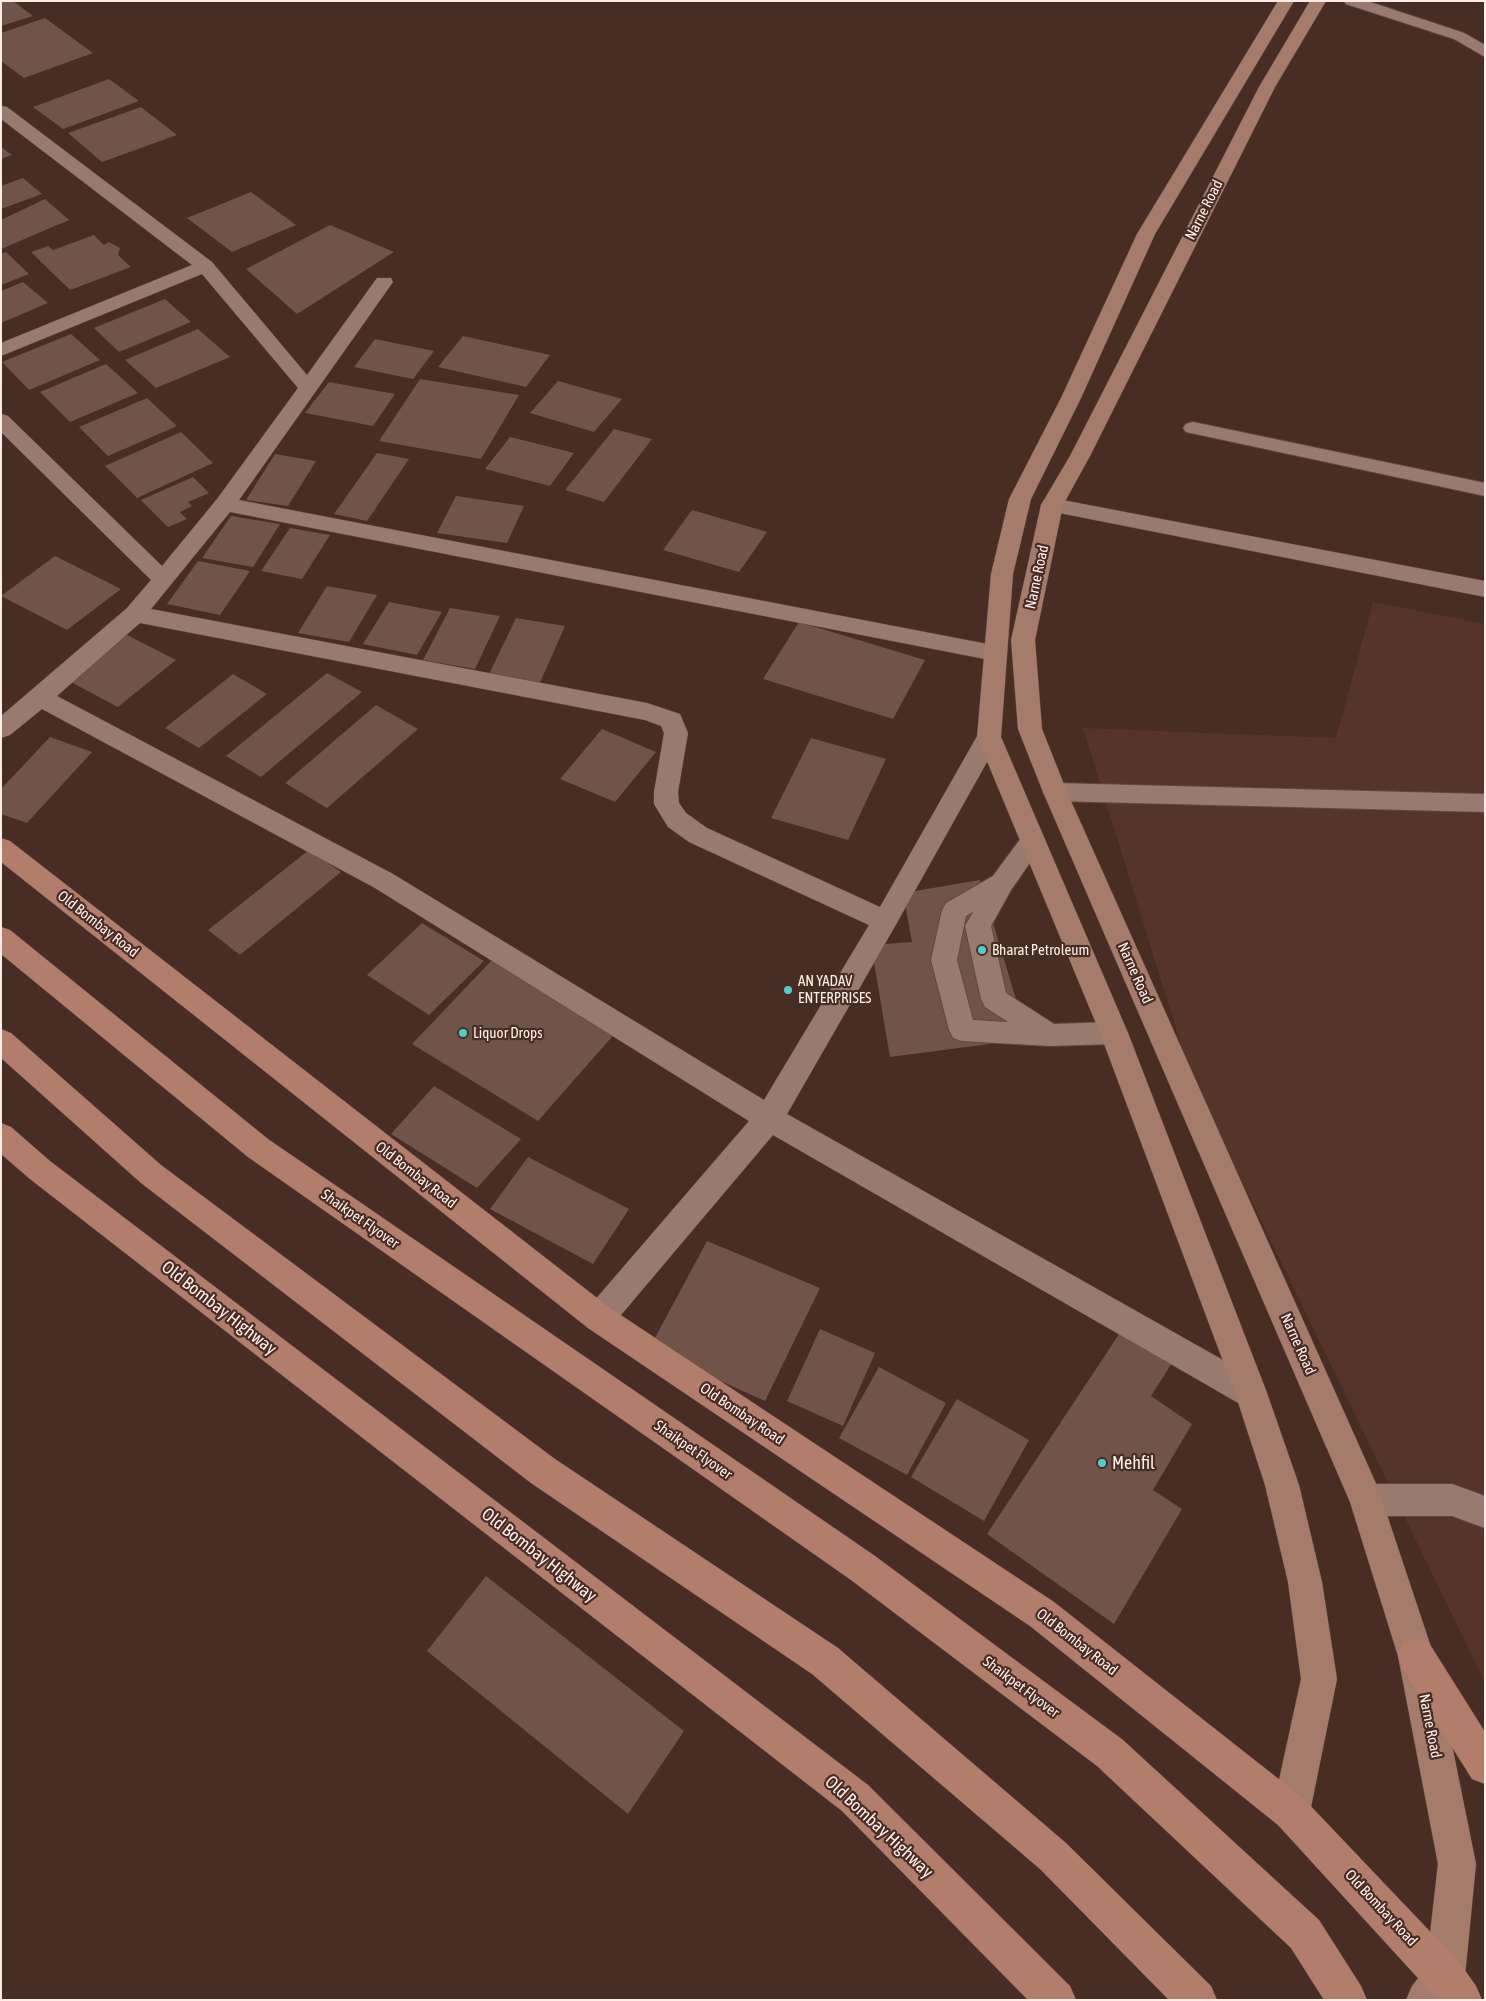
<!DOCTYPE html>
<html>
<head>
<meta charset="utf-8">
<style>
	body { margin:0 }
	#map { position:relative; width:1486px; height:2001px; overflow:hidden; background:#472d24; font-family:"Asap Condensed",sans-serif }
	canvas { display:block }
	.frame { position:absolute; inset:0; border:2px solid #ffeee8; pointer-events:none }
</style>
</head>
<body>
<div id="map">
<canvas width="1486" height="2001"></canvas>
<div class="frame"></div>
</div>
<script>
const ctx = document.querySelector('canvas').getContext('2d');
ctx.lineJoin = 'round';
function fillPath(path, color) {
  ctx.fillStyle = color;
  ctx.fill(path, 'evenodd');
}
function shape(rows) {
  const path = new Path2D();
  for (const r of rows) {
    path.moveTo(r[0], r[1]);
    for (let i = 2; i < r.length; i += 2) path.lineTo(r[i], r[i + 1]);
  }
  return path;
}
function stroke(path, color, width, dash) {
  ctx.strokeStyle = color;
  ctx.lineWidth = width;
  ctx.lineCap = dash ? 'butt' : 'round';
  ctx.setLineDash(dash || []);
  ctx.stroke(path);
}
function write(font, color, halo, rows, align = 'center') {
  ctx.font = font + ' "Asap Condensed",sans-serif';
  ctx.lineWidth = 4.5;
  ctx.setLineDash([]);
  ctx.textBaseline = 'middle';
  ctx.strokeStyle = halo;
  ctx.fillStyle = color;
  for (const [text, x, y, turn = 0] of rows) {
    ctx.save();
    ctx.translate(x, y);
    ctx.rotate((+turn || 0) * Math.PI / 180);
    ctx.textAlign = isNaN(turn) ? turn : align;
    if (halo) ctx.strokeText(text, 0, 0);
    ctx.fillText(text, 0, 0);
    ctx.restore();
  }
}
const built = shape([
	[1373,602,1485,624,1485,1683,1190,1074,1083,728,1336,738]
]);
const building = shape([
	[1,1,13,1,33,16,1,26],
	[45,18,93,53,24,78,1,61,1,33],
	[109,79,139,101,63,129,33,107],
	[141,107,177,135,102,162,68,133],
	[1,147,12,155,1,159],
	[23,178,42,194,1,209,1,186],
	[251,192,296,225,232,252,187,218],
	[45,199,69,220,1,249,1,220],
	[330,225,394,252,297,314,246,269],
	[94,235,104,245,109,242,120,248,118,255,131,267,70,290,31,252,48,246,53,250],
	[6,252,29,274,1,285,1,254],
	[23,282,48,303,1,323,1,291],
	[165,299,191,322,119,352,94,328],
	[198,329,230,357,156,388,125,360],
	[71,334,100,360,29,390,2,362],
	[463,336,550,355,526,387,438,367],
	[375,339,434,351,413,379,354,367],
	[106,364,138,393,70,422,40,392],
	[420,379,519,395,481,459,379,441],
	[558,381,622,399,594,432,530,413],
	[329,382,395,394,373,426,305,413],
	[147,398,177,426,108,456,79,427],
	[614,429,652,439,604,502,565,490],
	[181,432,213,463,137,498,105,466],
	[510,437,574,453,550,486,485,469],
	[377,453,409,459,367,521,334,514],
	[275,454,316,461,288,506,246,500],
	[193,477,209,493,188,502,192,506,180,512,187,519,168,527,141,500],
	[456,496,524,506,507,543,437,533],
	[692,510,767,532,739,572,663,550],
	[231,516,280,524,253,567,202,558],
	[290,528,330,535,302,579,261,571],
	[55,556,121,589,67,630,1,596],
	[198,561,250,571,220,615,167,604],
	[327,586,377,595,349,642,298,633],
	[389,602,442,612,417,655,363,644],
	[450,608,500,616,475,669,423,660],
	[516,618,565,626,539,685,488,676],
	[799,622,925,660,893,719,763,679],
	[127,635,176,660,118,707,69,681],
	[327,673,362,692,261,777,226,756],
	[233,674,267,694,199,748,165,728],
	[376,705,418,729,327,808,285,783],
	[602,729,656,752,615,802,560,779],
	[50,737,92,752,27,823,1,814,1,789],
	[811,738,886,759,848,840,771,818],
	[309,850,341,872,240,955,208,930],
	[980,880,1028,1039,890,1057,871,945,912,942,903,893],
	[422,923,484,961,429,1015,367,975],
	[493,959,617,1031,538,1121,412,1044],
	[434,1086,521,1139,477,1188,391,1134],
	[528,1157,629,1209,593,1264,490,1209],
	[707,1241,820,1288,765,1401,649,1349],
	[820,1329,875,1353,843,1426,787,1401],
	[1121,1331,1172,1363,1151,1396,1192,1424,1153,1490,1182,1509,1114,1624,987,1534],
	[879,1367,946,1403,907,1475,839,1438],
	[957,1399,1029,1440,984,1521,911,1477],
	[486,1576,684,1731,628,1814,427,1651]
]);
const service = shape([
	[1344,1,1367,1,1464,33,1485,45,1485,57,1454,39,1346,4,1344,1],
	[1193,422,1485,483,1485,496,1186,432,1183,428,1186,424,1193,422],
	[1055,783,1485,794,1485,812,1055,801,1047,798,1043,792,1047,786,1055,783],
	[1033,832,1042,834,1045,841,1011,890,991,926,1006,993,1054,1024,1114,1022,1123,1025,1127,1033,1123,1041,1114,1044,1050,1046,962,1041,953,1038,949,1030,931,960,942,910,946,903,993,876,1024,834,1033,832],
	[973,912,965,926,981,999,985,1007,1008,1022,973,1020,957,960,966,916,973,912],
	[1366,1484,1452,1484,1485,1496,1485,1528,1452,1516,1366,1516,1355,1511,1350,1500,1355,1489,1366,1484]
]);
const minor = shape([
	[1,106,7,107,212,262,307,375,377,278,391,278,393,282,239,500,1003,647,1007,653,1003,659,995,661,230,512,151,609,647,703,680,714,688,733,678,792,679,803,686,813,707,828,880,907,980,731,989,728,998,731,1001,737,894,928,787,1114,1262,1382,1267,1393,1262,1404,1251,1408,1240,1404,773,1135,610,1328,599,1333,588,1328,583,1318,588,1308,749,1121,375,888,42,709,10,735,1,738,1,716,127,608,151,580,1,432,1,414,8,416,162,566,217,499,298,388,202,274,1,356,1,343,192,265,1,119,1,106],
	[140,623,645,720,661,726,664,733,654,792,654,804,668,827,689,842,869,925,764,1100,393,874,57,696,140,623],
	[1052,498,1485,581,1485,597,1044,510,1041,505,1044,500,1052,498]
]);
const secondary = shape([
	[1278,1,1294,1,1155,234,1081,398,1031,499,1013,574,1001,737,1128,1033,1267,1393,1299,1485,1322,1582,1337,1679,1310,1812,1304,1825,1291,1831,1278,1825,1272,1812,1301,1679,1288,1582,1265,1485,1235,1393,1100,1033,977,737,991,574,1009,499,1061,398,1137,234,1278,1],
	[1310,1,1326,1,1275,87,1090,456,1063,505,1035,640,1042,729,1067,792,1378,1488,1434,1656,1476,1864,1465,1976,1459,1990,1451,2000,1406,2000,1412,1986,1426,1968,1438,1864,1398,1656,1350,1502,1043,792,1018,729,1011,640,1041,505,1070,456,1259,87,1310,1]
]);
const primary = shape([
	[1,838,10,841,610,1308,1054,1602,1304,1799,1459,1962,1476,1986,1482,2000,1438,2000,1278,1825,1030,1626,588,1328,1,862,1,838],
	[1,927,10,930,268,1139,875,1556,1123,1740,1319,1920,1361,1986,1367,2000,1324,2000,1291,1948,1097,1766,851,1580,248,1157,1,954,1,927],
	[1,1029,11,1033,161,1165,555,1459,838,1648,1066,1843,1211,1986,1217,2000,1169,2000,1040,1869,812,1674,531,1483,141,1183,1,1058,1,1029],
	[1,1123,11,1127,50,1161,868,1785,1070,1986,1076,2000,1028,2000,842,1811,30,1179,1,1154,1,1123],
	[1416,1638,1429,1643,1485,1732,1485,1784,1472,1779,1403,1669,1398,1656,1403,1643,1416,1638]
]);
const markers = [
	[982,950,5,"#54cdc8"],
	[788,990,5,"#54cdc8"],
	[463,1033,5,"#54cdc8"],
	[1102,1463,5,"#54cdc8"]
];
const streetNames = [
	["Narne Road",1204,210,-63],
	["Narne Road",1037,577,-78],
	["Old Bombay Road",98,924,38],
	["Narne Road",1135,973,66],
	["Old Bombay Road",416,1175,38],
	["Shaikpet Flyover",360,1219,35],
	["Narne Road",1298,1344,66],
	["Old Bombay Road",742,1414,34],
	["Shaikpet Flyover",693,1450,35],
	["Old Bombay Road",1077,1642,38],
	["Shaikpet Flyover",1021,1687,37],
	["Narne Road",1430,1726,79],
	["Old Bombay Road",1381,1908,47]
];
const poiNames = [
	["Bharat Petroleum",992,950],
	["AN YADAV",798,981],
	["ENTERPRISES",798,998],
	["Liquor Drops",473,1033]
];
const nearStreetnames = [
	["Old Bombay Highway",219,1308,38],
	["Old Bombay Highway",539,1555,38],
	["Old Bombay Highway",879,1827,43]
];
const nearPoinames = [
	["Mehfil",1112,1463]
];
fillPath(built, '#553529');
fillPath(building, '#70544a');
stroke(service, '#5f4942', 2);
stroke(minor, '#5f4942', 1);
stroke(secondary, '#5f4942', 1);
stroke(primary, '#5f4942', 1);
fillPath(service, '#987a6f');
fillPath(minor, '#987a6f');
fillPath(secondary, '#a57c6c');
fillPath(primary, '#b27d6a');
for (const [x, y, r, color] of markers) {
  const dot = new Path2D();
  dot.arc(x, y, r, 0, 2 * Math.PI);
  ctx.fillStyle = color;
  ctx.fill(dot);
  stroke(dot, '#472d24', 2);
}
write('15px', '#ffeee8', '#472d24', streetNames);
write('15px', '#ffeee8', '#472d24', poiNames, 'left');
write('18px', '#ffeee8', '#472d24', nearStreetnames);
write('18px', '#ffeee8', '#472d24', nearPoinames, 'left');
</script>
</body>
</html>
